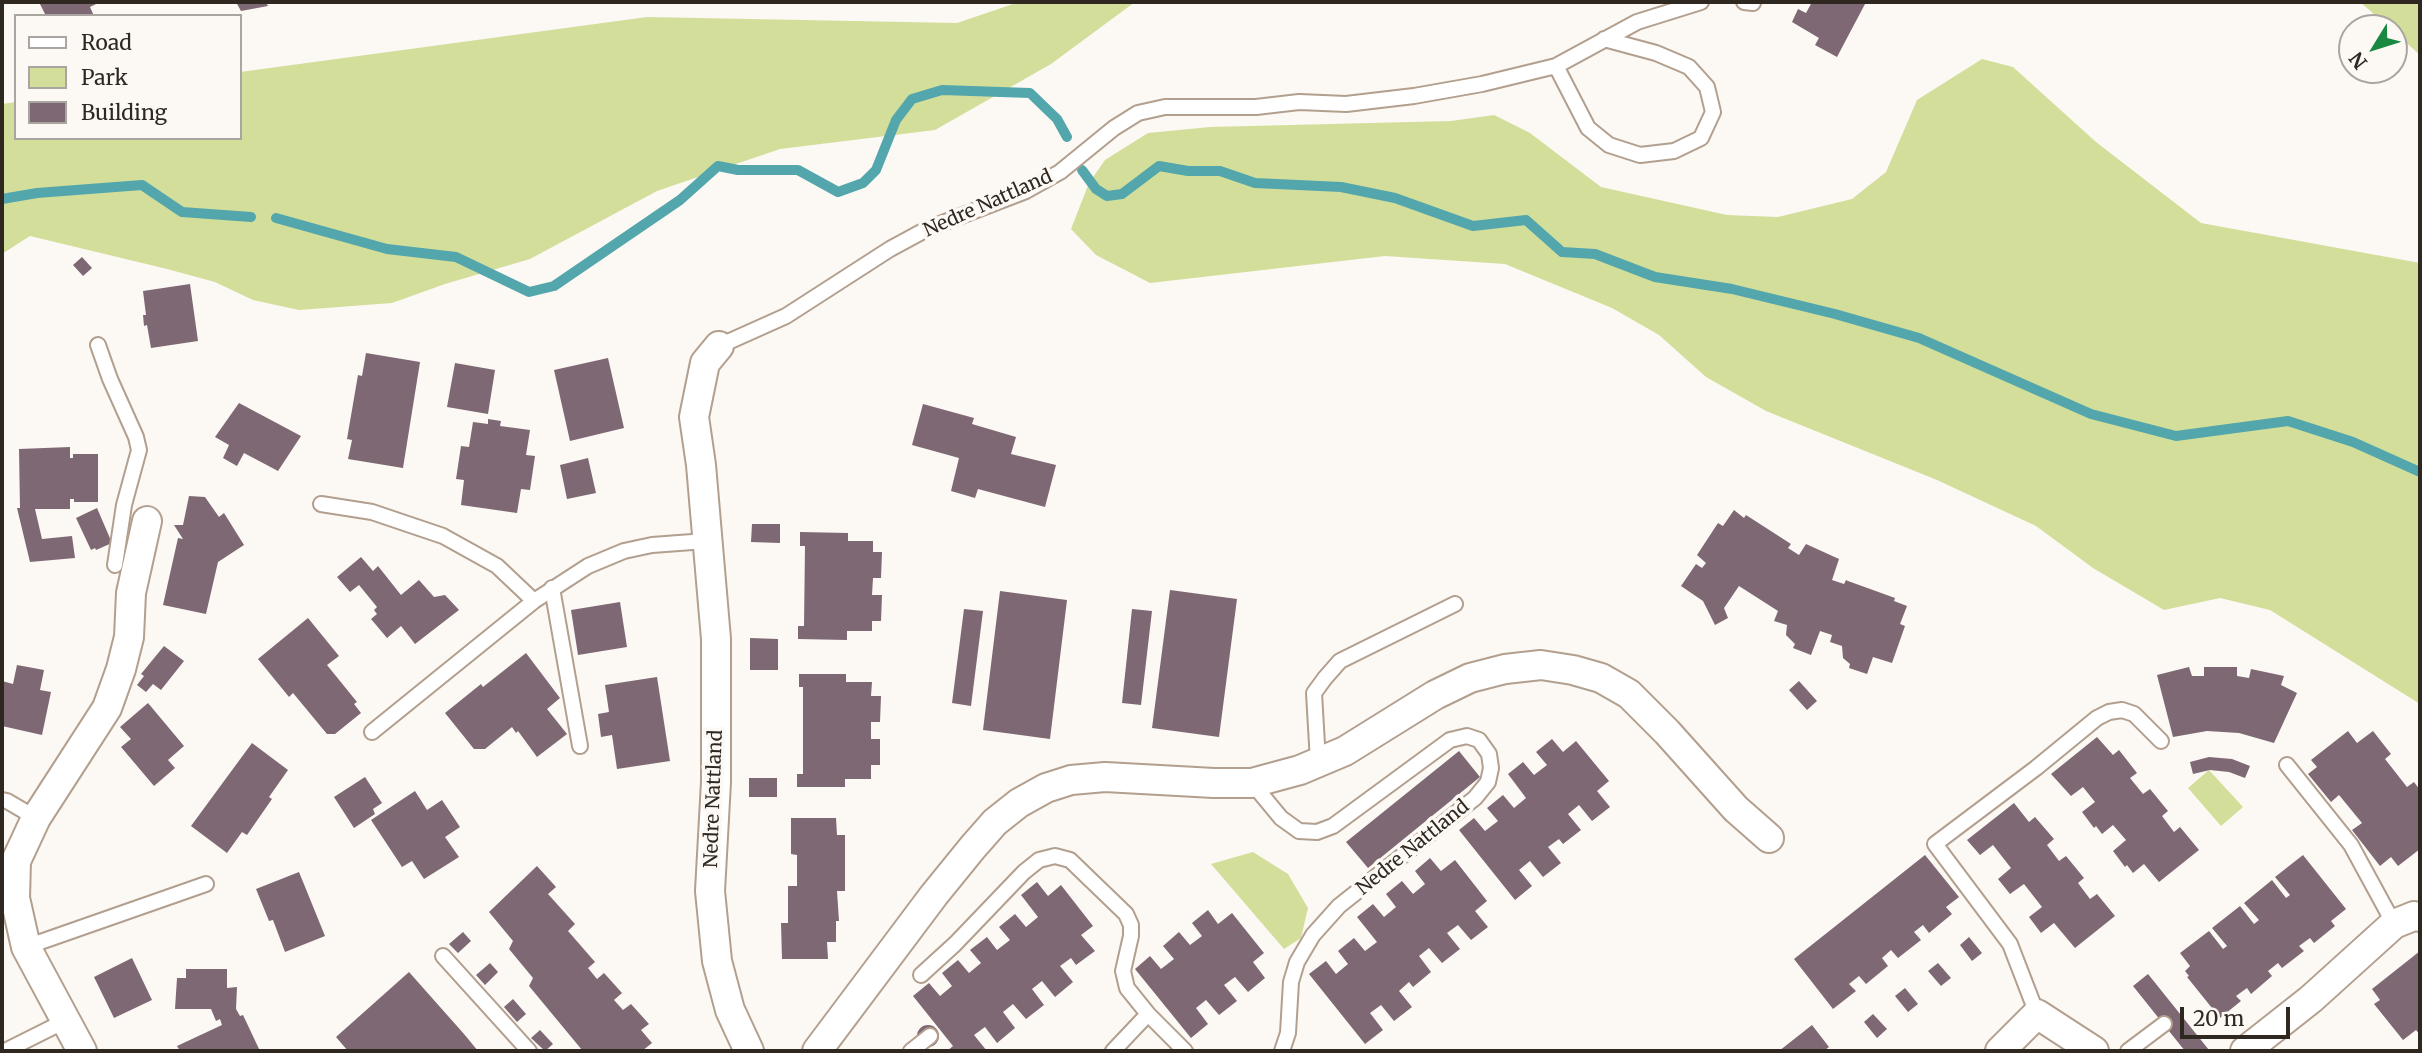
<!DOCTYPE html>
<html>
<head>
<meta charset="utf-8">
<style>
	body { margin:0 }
	#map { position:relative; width:2422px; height:1053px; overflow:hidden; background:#fcf8f4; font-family:Merriweather,serif }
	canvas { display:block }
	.frame { position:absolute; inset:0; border:4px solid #2f2821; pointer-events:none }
	.legend { position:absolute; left:14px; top:14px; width:228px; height:126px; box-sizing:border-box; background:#fcf8f4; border:2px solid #aaa5a0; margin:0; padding:9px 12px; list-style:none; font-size:21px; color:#2f2821 }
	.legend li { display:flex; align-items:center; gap:14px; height:35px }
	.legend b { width:35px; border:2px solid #aaa5a0 }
	.north { position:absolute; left:2338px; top:14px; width:70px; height:70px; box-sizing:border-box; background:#fcf8f4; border:2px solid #aaa5a0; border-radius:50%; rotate:232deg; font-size:19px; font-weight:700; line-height:28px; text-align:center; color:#2f2821 }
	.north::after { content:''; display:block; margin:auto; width:24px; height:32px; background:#198941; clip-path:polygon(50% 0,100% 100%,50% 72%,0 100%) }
	.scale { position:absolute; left:2180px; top:1007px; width:110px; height:32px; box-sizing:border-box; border:4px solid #2f2821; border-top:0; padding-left:9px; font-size:21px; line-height:24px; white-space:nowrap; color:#2f2821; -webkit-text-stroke:5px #fcf8f4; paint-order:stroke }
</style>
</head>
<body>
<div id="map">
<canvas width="2422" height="1053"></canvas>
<div class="frame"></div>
<ul class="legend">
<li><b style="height:9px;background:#fff"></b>Road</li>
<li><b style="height:19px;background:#d4de9b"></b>Park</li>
<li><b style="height:19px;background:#7e6873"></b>Building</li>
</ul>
<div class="north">N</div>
<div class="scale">20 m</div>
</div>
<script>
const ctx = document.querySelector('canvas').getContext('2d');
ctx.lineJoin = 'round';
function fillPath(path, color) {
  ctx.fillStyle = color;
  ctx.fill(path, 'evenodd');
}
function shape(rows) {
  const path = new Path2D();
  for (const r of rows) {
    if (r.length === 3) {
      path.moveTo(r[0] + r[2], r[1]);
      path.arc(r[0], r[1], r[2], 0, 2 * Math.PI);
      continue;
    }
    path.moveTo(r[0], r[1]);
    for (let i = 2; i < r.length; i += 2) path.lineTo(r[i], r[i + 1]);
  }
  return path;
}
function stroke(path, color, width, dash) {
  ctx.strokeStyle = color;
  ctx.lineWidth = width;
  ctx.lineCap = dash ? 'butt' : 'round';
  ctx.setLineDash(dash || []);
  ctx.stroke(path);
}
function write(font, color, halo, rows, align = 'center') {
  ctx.font = font + ' Merriweather,serif';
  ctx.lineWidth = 7;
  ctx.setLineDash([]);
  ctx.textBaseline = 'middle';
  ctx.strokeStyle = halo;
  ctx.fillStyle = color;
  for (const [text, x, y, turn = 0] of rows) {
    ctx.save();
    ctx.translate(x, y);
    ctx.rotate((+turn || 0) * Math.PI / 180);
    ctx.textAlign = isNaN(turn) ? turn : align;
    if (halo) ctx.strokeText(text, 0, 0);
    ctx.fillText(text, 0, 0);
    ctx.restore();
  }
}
const green = shape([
	[1019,2,1135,2,1051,64,935,130,780,149,657,191,530,259,445,284,392,303,299,310,253,300,215,282,167,269,30,236,2,254,2,104,16,102,16,138,240,138,240,72,647,17,957,23],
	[2360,2,2420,2,2420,55,2394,32,2394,28,2390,28],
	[1982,59,2013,67,2096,142,2201,223,2420,263,2420,704,2270,610,2220,598,2164,610,2093,568,2036,526,1937,480,1766,411,1706,377,1659,335,1612,308,1505,264,1385,256,1150,283,1096,255,1071,229,1089,183,1105,160,1148,133,1210,127,1451,121,1494,115,1530,133,1601,187,1727,215,1778,217,1852,199,1886,172,1917,100],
	[2209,770,2243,807,2221,826,2188,788],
	[1253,852,1288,874,1308,908,1301,938,1284,949,1211,864]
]);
const stream = shape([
	[1082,170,1096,189,1107,196,1122,194,1159,166,1188,171,1220,171,1255,183,1341,187,1395,198,1473,226,1526,220,1562,252,1595,254,1655,277,1732,289,1835,314,1919,338,2091,414,2176,436,2288,421,2353,442,2420,472],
	[2,199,37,193,142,185,182,212,251,217],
	[276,218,387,249,456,257,529,292,554,286,680,200,718,166,738,170,798,170,838,192,863,183,876,170,896,120,912,99,942,90,1030,93,1057,119,1067,137]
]);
const building = shape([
	[39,2,100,2,90,7,94,16,46,16],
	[236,2,266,2,268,6,241,11],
	[1812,2,1860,2,1865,4,1837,57,1815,45,1819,38,1792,22,1798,9,1806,13],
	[82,257,92,268,83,276,73,265],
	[190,284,198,341,151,348,147,325,144,326,143,315,146,315,143,291],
	[366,353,420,362,403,468,348,459,352,440,347,439,358,375,362,376],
	[608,358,624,428,570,441,554,370],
	[455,363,495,370,488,414,447,407],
	[239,403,301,436,278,471,244,453,237,466,223,458,229,445,215,437],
	[923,404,974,418,972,424,1016,437,1011,454,1056,465,1045,507,978,489,975,498,951,491,959,458,912,445],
	[488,419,501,421,500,426,530,430,526,455,535,456,530,490,521,489,517,513,461,505,464,480,456,479,461,446,469,447,473,422,488,424],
	[70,447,70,458,73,458,73,454,98,454,98,502,74,502,74,499,70,499,70,509,35,509,42,539,72,536,75,558,30,562,17,508,20,508,19,449],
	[588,458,596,493,567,499,560,465],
	[189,496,205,497,219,517,224,513,244,545,218,562,206,614,163,605,178,538,183,539,174,525,183,525],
	[97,508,112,543,96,550,95,548,91,550,76,518],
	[1734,510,1744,518,1746,515,1791,544,1788,548,1799,555,1806,544,1839,559,1832,580,1844,584,1846,580,1848,581,1895,598,1894,601,1907,606,1900,624,1905,626,1892,663,1873,657,1867,674,1849,668,1850,664,1843,658,1842,646,1830,642,1832,635,1820,631,1811,655,1793,648,1795,644,1786,635,1787,625,1774,621,1778,611,1739,586,1724,608,1728,618,1715,625,1703,601,1681,586,1696,564,1702,568,1706,563,1697,555,1718,523,1723,526],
	[752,524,780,524,780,543,751,542],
	[800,532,848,533,848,541,873,541,873,552,882,552,881,578,873,578,872,595,882,595,881,621,872,621,872,631,847,631,847,640,798,639,798,626,804,626,805,546,800,546],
	[361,557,373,571,378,566,401,595,419,580,434,597,445,595,459,610,415,644,401,626,387,638,371,619,377,614,374,610,377,607,359,585,350,592,337,577],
	[1170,590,1237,599,1219,737,1152,728],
	[1000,591,1067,600,1050,739,983,730],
	[620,602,627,647,578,655,571,610],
	[964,609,983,611,971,706,952,703],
	[1132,609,1152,611,1141,705,1122,703],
	[308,618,339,656,327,665,357,702,354,704,361,713,335,734,327,734,293,693,289,697,258,659],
	[750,638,778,639,778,670,750,670],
	[164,646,184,661,161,690,153,684,146,692,137,685,144,676,141,674],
	[526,653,560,698,547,709,567,734,537,757,518,731,516,733,512,727,485,749,474,749,445,713,481,684,483,687],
	[17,665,44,670,40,690,51,692,42,735,2,726,2,681,13,684],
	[2189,667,2192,676,2204,676,2204,667,2237,667,2237,676,2249,678,2251,669,2284,676,2281,685,2297,693,2274,743,2239,733,2207,731,2173,737,2157,675],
	[799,674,846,674,846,682,872,682,871,696,881,696,880,722,871,722,871,739,880,739,880,765,871,765,871,779,845,779,845,787,797,787,797,774,803,774,803,687,799,687],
	[657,677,670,761,617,769,612,735,601,737,598,714,609,712,605,685],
	[1799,681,1817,701,1807,710,1789,690],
	[148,703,184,746,168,760,175,768,154,786,121,747,131,739,120,727],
	[2348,731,2357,743,2373,731,2391,754,2385,759,2407,787,2414,782,2420,790,2420,849,2398,866,2391,857,2380,866,2352,830,2362,823,2339,795,2331,802,2308,774,2317,767,2311,760],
	[2097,737,2113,755,2119,750,2137,773,2130,778,2143,794,2150,789,2168,811,2162,816,2174,832,2180,827,2199,850,2159,882,2144,864,2133,873,2127,865,2125,867,2113,851,2126,840,2113,825,2102,834,2096,826,2094,828,2082,812,2095,802,2083,787,2071,796,2051,774],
	[1552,739,1563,752,1576,741,1609,781,1597,791,1610,807,1592,821,1579,805,1568,814,1581,830,1563,844,1559,839,1548,847,1561,863,1543,877,1530,861,1519,870,1532,886,1515,900,1459,830,1474,818,1485,831,1498,821,1487,808,1503,795,1514,808,1526,798,1508,774,1523,762,1534,775,1547,765,1536,752],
	[252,743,288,770,269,797,272,799,247,835,242,832,227,853,191,826],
	[1459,751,1480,777,1368,868,1346,842],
	[2209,757,2232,759,2250,766,2245,778,2229,772,2210,770,2193,774,2190,762],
	[365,777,382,803,373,809,375,814,354,828,334,797],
	[749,778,777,778,777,797,749,797],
	[415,791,427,810,442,800,460,827,445,837,459,857,424,879,412,861,402,867,371,820],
	[2014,803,2029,822,2035,817,2054,839,2047,845,2059,861,2066,856,2084,878,2078,883,2090,899,2097,894,2115,916,2075,948,2054,923,2041,933,2029,917,2042,907,2024,884,2010,894,1998,879,2011,868,1993,845,1980,855,1967,840],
	[791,818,836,818,837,835,845,835,845,891,837,891,839,921,836,921,836,942,827,942,828,959,782,959,781,923,788,923,788,886,797,886,797,855,791,854],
	[1925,855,1959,897,1946,907,1952,914,1929,933,1923,925,1914,932,1921,940,1898,958,1891,950,1882,958,1888,966,1866,984,1859,976,1849,984,1856,991,1833,1009,1794,959],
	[2303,855,2346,909,2331,921,2335,926,2314,943,2310,938,2299,946,2304,951,2282,968,2278,963,2268,971,2272,976,2251,994,2247,988,2236,996,2241,1001,2220,1018,2187,977,2189,976,2185,971,2190,966,2180,953,2209,931,2223,949,2227,946,2212,928,2240,906,2254,924,2259,920,2244,903,2272,880,2286,898,2290,895,2275,877],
	[1430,858,1441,871,1455,860,1487,901,1475,911,1488,927,1471,940,1458,925,1447,933,1460,949,1442,963,1429,948,1419,956,1431,972,1413,987,1409,982,1399,991,1412,1007,1394,1021,1381,1005,1370,1013,1383,1030,1365,1044,1309,974,1326,961,1336,974,1348,964,1338,951,1354,938,1365,951,1377,942,1357,917,1373,904,1384,917,1396,907,1386,894,1402,881,1413,894,1425,884,1415,871],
	[537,866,556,887,548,894,575,924,568,931,595,962,588,968,597,979,604,973,622,993,614,1000,623,1010,631,1004,649,1024,641,1030,652,1043,642,1051,582,1050,529,986,533,978,509,949,513,941,489,912],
	[299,872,325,936,285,952,273,920,269,921,256,889],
	[1037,882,1048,896,1061,885,1093,926,1081,935,1095,951,1076,965,1071,958,1060,966,1073,982,1055,997,1042,981,1032,989,1044,1005,1026,1019,1013,1004,1003,1012,1015,1028,997,1043,985,1027,974,1035,987,1051,947,1051,953,1046,913,996,929,983,940,996,952,986,942,973,958,960,969,973,981,963,970,950,987,937,997,950,1010,940,999,927,1015,914,1026,927,1038,917,1021,895],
	[1208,910,1218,924,1232,913,1264,953,1253,962,1265,978,1248,992,1235,977,1224,985,1237,1001,1219,1015,1206,1000,1196,1008,1208,1024,1191,1038,1135,969,1150,956,1161,969,1174,959,1163,946,1179,932,1190,945,1202,936,1192,923],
	[463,932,471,941,458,953,449,944],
	[1969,937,1982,953,1972,961,1960,945],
	[2420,951,2420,1035,2416,1030,2403,1040,2374,1004,2380,1000,2372,989],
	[132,958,152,1000,114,1018,94,977],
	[490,963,498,972,485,985,476,975],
	[1938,963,1951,978,1941,986,1928,971],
	[186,969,227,969,227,988,237,987,236,1009,240,1016,243,1015,260,1051,180,1051,177,1046,222,1025,220,1019,216,1021,211,1009,175,1009,177,978,186,978],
	[409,972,464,1034,478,1051,348,1051,336,1037],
	[2148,974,2209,1050,2207,1051,2185,1051,2133,986],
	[1905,988,1918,1004,1908,1012,1895,996],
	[513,999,526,1014,517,1022,504,1007],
	[1873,1014,1887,1029,1877,1038,1864,1022],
	[1812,1025,1829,1047,1824,1051,1779,1051],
	[928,1036,11],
	[540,1030,553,1044,545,1051,531,1038]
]);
const lane = shape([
	[1744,2,1753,3],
	[1556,66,1588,128,1609,145,1640,155,1674,151,1701,138,1713,112,1707,87,1689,67,1656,53,1604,39],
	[98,345,110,379,136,437,139,450,124,505,115,565],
	[719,346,786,316,890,249,927,229,1026,191,1042,182,1060,172,1114,128,1138,113,1165,107,1256,107,1299,102,1346,104,1414,96,1482,84,1556,66,1637,22,1701,2],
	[321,504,372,512,443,536,497,566,534,601],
	[552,588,580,746],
	[372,732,534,601,588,566,624,551,652,545,706,541],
	[1318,762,1314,693,1325,678,1340,661,1455,604],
	[2287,765,2351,845,2394,924],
	[1252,783,1281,818,1299,831,1317,832,1333,826,1450,740,1467,736,1479,740,1489,754,1491,768,1488,782,1475,798,1339,906,1313,935,1297,962,1291,982,1288,1033,1282,1051],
	[2,800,7,801,36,818],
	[26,947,206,884],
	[443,956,529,1051],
	[921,975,955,944,1024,872,1039,860,1055,856,1070,860,1126,914,1131,925,1131,936,1123,971,1127,988,1148,1014,1185,1051],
	[2037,1014,2010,944,1935,844,2036,768,2097,718,2109,712,2122,710,2134,714,2161,741],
	[5,1051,65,1021],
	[911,1051,930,1036],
	[1113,1051,1148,1014],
	[2128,1051,2164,1024]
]);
const street = shape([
	[719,346,705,363,694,417,701,465,716,639,716,782,710,891,717,961,730,1010,749,1051],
	[82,1051,26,947,15,898,16,861,36,818,107,708,121,669,129,637,131,593,147,521],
	[817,1051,934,895,973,847,995,822,1019,803,1046,788,1071,780,1105,777,1214,783,1252,783,1300,770,1345,751,1435,695,1470,678,1505,669,1541,665,1573,670,1601,678,1629,694,1667,732,1736,809,1769,838],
	[2000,1051,2037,1014,2094,1051],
	[2245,1051,2311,999,2394,924,2414,916,2420,917]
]);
const streetNames = [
	["Nedre Nattland",988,204,-24],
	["Nedre Nattland",714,799,-88],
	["Nedre Nattland",1413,848,-39]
];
fillPath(green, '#d4de9b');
stroke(stream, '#53a7ac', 10);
fillPath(building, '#7e6873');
stroke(lane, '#b29f8e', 18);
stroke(street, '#b29f8e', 32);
stroke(lane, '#fff', 14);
stroke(street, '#fff', 28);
write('19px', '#2f2821', '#fcf8f4', streetNames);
</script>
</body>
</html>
